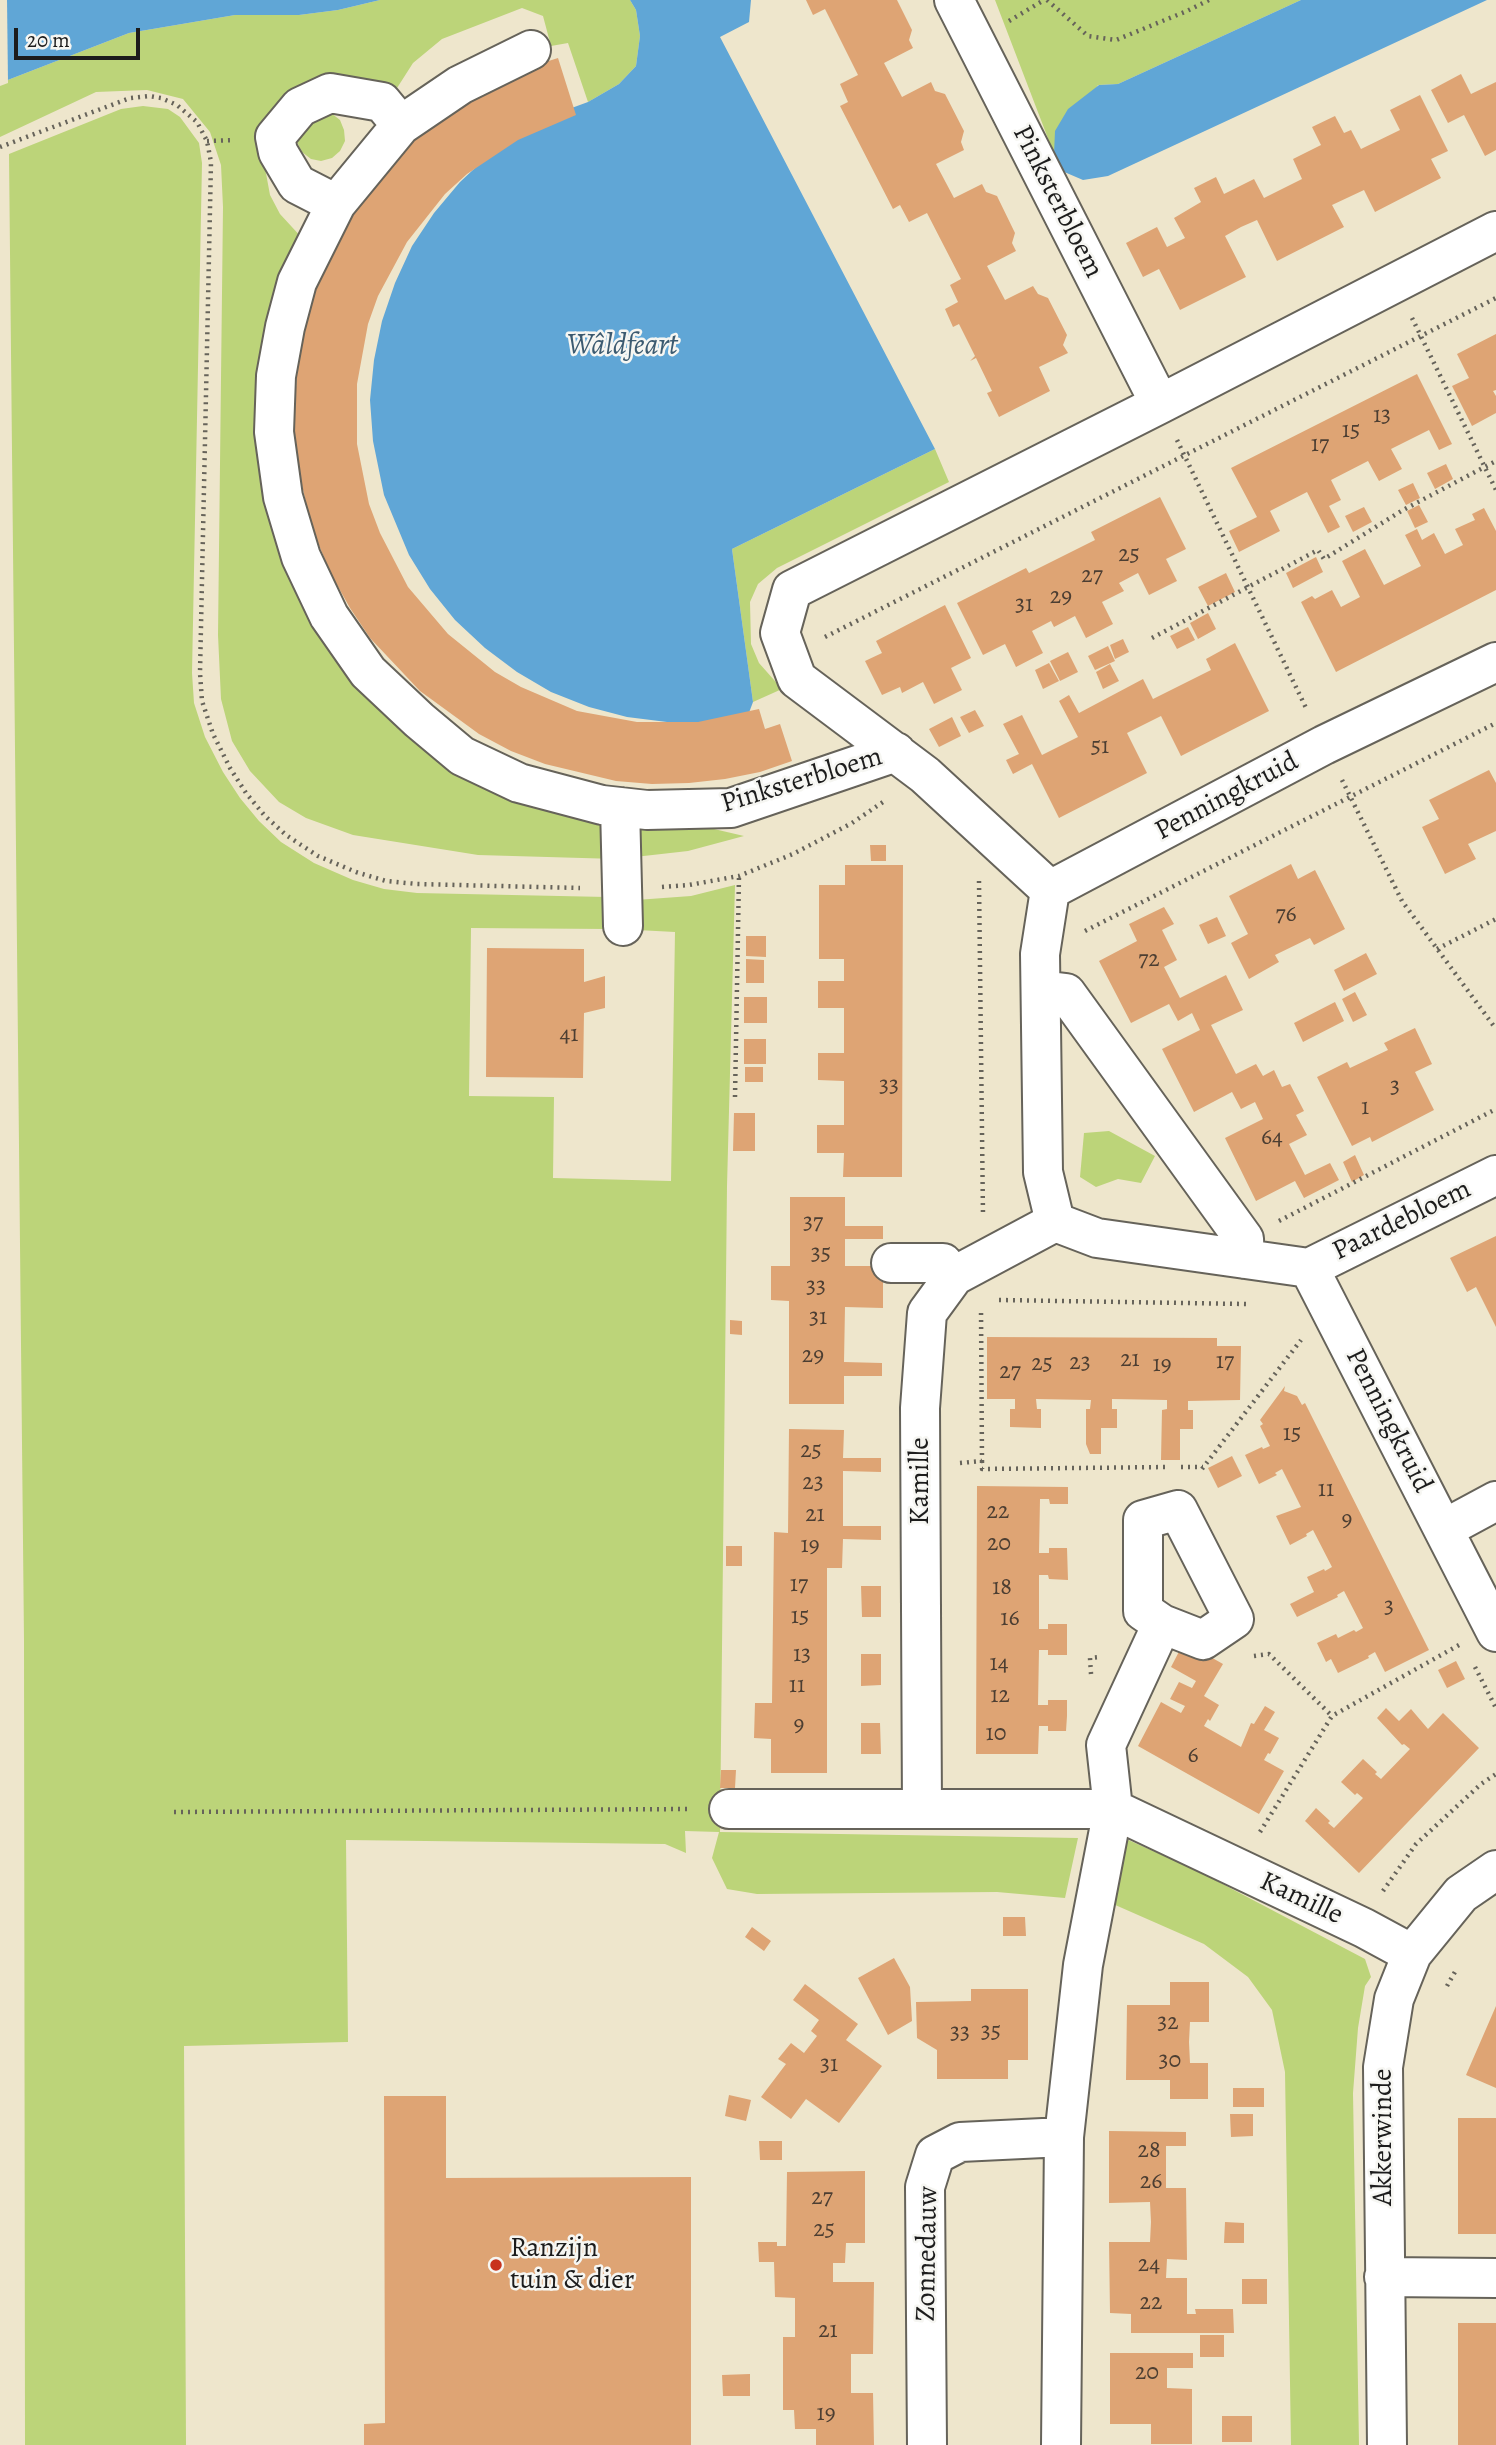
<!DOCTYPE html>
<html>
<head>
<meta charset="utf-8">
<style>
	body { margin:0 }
	#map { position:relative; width:1496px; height:2445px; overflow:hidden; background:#eee6cc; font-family:Alegreya,serif }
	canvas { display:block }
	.scale { position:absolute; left:14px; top:28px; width:126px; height:32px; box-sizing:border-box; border:4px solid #1c1c1c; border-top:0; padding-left:9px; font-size:21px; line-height:24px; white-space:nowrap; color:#1c1c1c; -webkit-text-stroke:5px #f6f6f2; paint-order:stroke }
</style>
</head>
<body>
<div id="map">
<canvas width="1496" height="2445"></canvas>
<div class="scale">20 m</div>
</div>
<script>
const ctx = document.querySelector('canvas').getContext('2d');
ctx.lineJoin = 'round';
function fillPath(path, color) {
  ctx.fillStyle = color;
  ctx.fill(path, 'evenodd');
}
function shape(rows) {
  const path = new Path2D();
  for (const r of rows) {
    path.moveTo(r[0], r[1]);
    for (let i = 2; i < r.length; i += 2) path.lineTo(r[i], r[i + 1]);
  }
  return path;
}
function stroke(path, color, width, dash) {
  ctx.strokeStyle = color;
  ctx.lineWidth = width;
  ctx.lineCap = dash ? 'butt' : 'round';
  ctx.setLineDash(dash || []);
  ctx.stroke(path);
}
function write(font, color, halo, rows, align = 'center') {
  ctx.font = font + ' Alegreya,serif';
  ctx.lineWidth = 5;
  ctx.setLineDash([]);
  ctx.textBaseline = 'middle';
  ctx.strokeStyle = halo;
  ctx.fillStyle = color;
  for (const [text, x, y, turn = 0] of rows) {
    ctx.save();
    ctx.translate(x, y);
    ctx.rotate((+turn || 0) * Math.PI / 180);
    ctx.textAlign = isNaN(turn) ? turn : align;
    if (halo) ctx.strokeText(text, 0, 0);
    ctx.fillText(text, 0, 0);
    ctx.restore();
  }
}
const green = shape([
	[380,0,630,0,636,10,640,36,636,66,619,84,588,102,568,43,551,46,543,16,522,8,442,39,413,63,390,99,274,126,265,168,270,195,280,214,303,239,276,501,416,730,660,829,714,829,744,836,688,851,617,859,478,855,353,835,306,818,279,802,250,771,232,741,221,699,218,635,223,207,221,165,210,132,183,99,147,90,96,92,0,137,0,83,129,33,235,15,299,15,338,10],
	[995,0,1301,0,1118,84,1098,85,1054,154],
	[143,106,168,109,180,117,199,143,202,163,192,673,194,703,205,737,223,772,240,798,259,821,281,842,314,863,353,880,384,889,417,893,607,897,607,929,471,928,469,1096,554,1097,553,1178,671,1181,675,932,637,930,636,900,691,896,735,885,727,1186,720,1832,1078,1838,1065,1898,997,1892,757,1894,727,1889,712,1858,719,1832,685,1831,686,1853,665,1844,346,1840,348,2042,184,2046,186,2445,25,2445,24,1641,9,154,121,109],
	[331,113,340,120,344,130,345,141,340,151,332,158,321,161,311,159,302,152,297,142,296,131,301,121],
	[935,449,949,482,777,568,758,584,750,602,751,644,759,663,782,689,753,702,732,549],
	[1109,1131,1155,1156,1141,1183,1118,1179,1096,1187,1080,1177,1084,1133],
	[1126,1839,1194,1869,1365,1959,1371,1977,1365,1986,1358,2028,1353,2093,1359,2445,1291,2445,1285,2072,1272,2010,1248,1977,1204,1944,1113,1904]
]);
const water = shape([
	[0,0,380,0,338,10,299,15,235,15,129,33,0,83],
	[630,0,751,0,749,22,720,37,935,449,732,549,753,702,747,718,708,722,667,722,627,717,589,707,551,692,517,672,485,648,455,620,430,589,409,555,384,495,373,441,370,400,374,360,382,321,395,283,412,246,434,213,460,182,489,155,558,113,588,102,619,84,636,66,640,36,636,10],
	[1301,0,1487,0,1108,176,1083,180,1062,171,1054,154,1055,131,1068,109,1099,85,1118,84]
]);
const pier = shape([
	[0,0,7,0,8,83,0,86]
]);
const building = shape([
	[806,0,897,0,912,30,909,40,913,48,884,63,902,97,931,82,935,91,945,94,964,131,961,142,964,150,936,164,954,198,982,184,986,192,997,196,1015,233,1012,243,1016,251,987,266,1005,300,1033,286,1038,294,1048,298,1067,335,1063,345,1068,353,1039,367,1050,391,999,417,987,393,992,391,976,358,970,361,975,356,959,324,953,327,945,309,958,302,950,285,961,279,927,213,909,222,900,205,893,209,840,106,848,102,840,84,858,75,825,9,813,15],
	[558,58,576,115,518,140,467,174,445,194,407,242,378,296,368,324,357,384,357,444,369,504,380,533,408,587,448,634,495,672,521,687,577,711,637,722,698,722,759,709,765,729,780,724,792,761,760,772,725,779,689,783,652,784,616,781,545,764,511,751,479,734,420,691,370,638,350,608,332,576,318,543,307,507,299,472,295,435,295,399,298,363,305,327,315,292,328,258,345,226,356,208,402,152,441,117,536,65],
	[1461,74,1471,94,1496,82,1496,150,1485,156,1464,115,1448,123,1431,90],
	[1420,95,1448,151,1431,159,1441,178,1375,212,1364,190,1332,205,1344,227,1277,261,1257,220,1241,227,1225,236,1246,277,1180,310,1159,269,1143,277,1126,243,1157,227,1167,247,1185,238,1174,218,1201,202,1194,188,1216,177,1224,194,1254,179,1264,198,1302,179,1293,159,1321,145,1312,127,1335,116,1344,133,1351,130,1361,149,1400,130,1390,110],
	[1496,334,1496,390,1493,391,1496,396,1496,413,1472,426,1452,386,1469,378,1457,354],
	[1417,374,1452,444,1439,450,1429,430,1391,449,1402,469,1379,481,1368,461,1331,480,1341,500,1329,506,1340,527,1328,533,1307,492,1270,511,1280,531,1239,552,1229,531,1257,517,1231,468],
	[1446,464,1453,479,1435,489,1427,473],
	[1413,483,1420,498,1406,505,1398,490],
	[1160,497,1186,549,1166,559,1177,581,1149,595,1138,573,1119,583,1124,591,1102,602,1113,624,1086,638,1075,616,1054,627,1051,621,1032,631,1043,653,1016,667,1005,644,983,655,957,603,1026,568,1029,573,1095,540,1091,532],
	[1419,505,1428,522,1415,528,1407,511],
	[1364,507,1372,522,1353,532,1345,516],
	[1484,508,1496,531,1496,590,1336,672,1301,602,1312,596,1315,599,1332,590,1341,607,1360,597,1342,561,1365,549,1384,585,1421,566,1405,535,1417,529,1422,540,1434,533,1445,554,1463,545,1455,529,1475,520,1472,514],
	[1316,557,1323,572,1293,588,1286,573],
	[1226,573,1235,592,1208,606,1198,587],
	[945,605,971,658,951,668,962,690,934,704,923,682,902,693,900,687,882,695,865,661,882,653,876,641],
	[1208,613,1216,629,1198,639,1190,623],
	[1188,627,1195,640,1177,649,1170,636],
	[1123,639,1129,652,1115,659,1110,645],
	[1235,643,1269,711,1181,756,1161,716,1127,733,1147,773,1059,818,1032,764,1013,774,1006,760,1019,754,1003,724,1022,715,1042,755,1078,737,1059,701,1069,695,1079,713,1143,679,1153,699,1211,670,1206,659],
	[1108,646,1115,661,1095,670,1088,656],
	[1068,652,1078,672,1060,681,1050,661],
	[1049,663,1059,681,1043,689,1035,670],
	[1110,664,1119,681,1103,689,1096,672],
	[975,710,984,726,969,733,960,717],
	[952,717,961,736,939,747,929,729],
	[1489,770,1496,783,1496,831,1468,844,1476,859,1445,874,1422,827,1439,819,1429,800],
	[870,845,886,845,886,861,871,861],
	[1291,864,1298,879,1315,870,1345,929,1314,945,1310,938,1275,955,1279,962,1249,979,1231,943,1248,934,1229,896],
	[845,865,903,865,902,1177,843,1177,844,1153,817,1153,817,1125,844,1125,844,1081,818,1080,818,1053,844,1053,844,1008,818,1008,818,981,844,981,844,959,819,959,819,885,845,885],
	[1164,907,1174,924,1162,930,1177,960,1164,967,1180,998,1226,975,1243,1010,1211,1025,1236,1074,1256,1064,1263,1076,1274,1070,1282,1087,1290,1084,1304,1111,1296,1115,1307,1135,1289,1144,1305,1175,1330,1163,1339,1180,1304,1198,1295,1181,1256,1201,1225,1138,1263,1119,1255,1102,1241,1109,1232,1092,1194,1112,1162,1049,1200,1030,1192,1013,1178,1021,1169,1004,1131,1023,1099,961,1137,941,1129,924],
	[1217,917,1226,936,1208,944,1199,925],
	[746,936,766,936,766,957,746,956],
	[487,948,584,949,584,982,605,976,605,1008,584,1013,583,1078,486,1077],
	[1366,953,1377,974,1344,991,1334,970],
	[746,959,764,960,764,983,746,983],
	[1355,992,1367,1015,1353,1022,1342,999],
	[744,997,767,997,767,1023,744,1023],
	[1335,1002,1344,1021,1303,1042,1294,1023],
	[1415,1028,1432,1064,1415,1072,1434,1110,1372,1142,1370,1137,1352,1146,1317,1077,1347,1062,1350,1068,1388,1050,1384,1043],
	[744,1039,766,1039,766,1064,744,1064],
	[745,1067,763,1067,763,1082,745,1082],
	[734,1113,755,1113,755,1151,733,1151],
	[1355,1155,1364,1175,1352,1182,1343,1162],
	[790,1197,845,1197,845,1226,883,1226,883,1239,845,1239,845,1266,883,1266,883,1308,845,1307,844,1362,882,1363,882,1376,844,1376,844,1404,789,1404,789,1301,771,1300,771,1266,790,1266],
	[1496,1236,1496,1327,1476,1287,1467,1292,1450,1258],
	[730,1320,742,1321,742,1335,730,1334],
	[987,1337,1217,1338,1217,1346,1241,1346,1240,1400,1188,1401,1188,1410,1193,1410,1193,1429,1180,1429,1180,1460,1161,1460,1162,1410,1167,1409,1167,1400,1112,1399,1112,1409,1117,1409,1117,1428,1101,1428,1101,1454,1090,1454,1086,1444,1086,1409,1090,1409,1091,1400,1036,1399,1037,1409,1041,1409,1041,1428,1010,1427,1010,1409,1015,1409,1015,1399,987,1399],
	[1285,1386,1284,1391,1297,1396,1302,1405,1305,1403,1429,1650,1385,1672,1375,1652,1368,1656,1369,1658,1338,1673,1331,1659,1326,1662,1317,1643,1336,1634,1338,1638,1354,1630,1356,1632,1363,1628,1344,1591,1337,1595,1338,1597,1297,1617,1290,1604,1314,1592,1307,1577,1324,1569,1325,1571,1332,1567,1313,1530,1306,1534,1307,1536,1290,1545,1276,1516,1301,1507,1282,1469,1275,1473,1277,1475,1259,1484,1245,1455,1262,1447,1263,1449,1270,1446,1260,1426,1263,1424,1260,1420],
	[789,1429,844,1430,843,1458,881,1458,881,1472,843,1471,843,1526,881,1526,881,1540,843,1539,842,1568,827,1568,827,1773,771,1773,771,1739,754,1738,755,1703,772,1703,774,1532,788,1533],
	[1232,1456,1242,1476,1218,1488,1208,1468],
	[977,1486,1068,1487,1068,1504,1050,1504,1049,1499,1040,1499,1039,1553,1049,1553,1049,1548,1067,1548,1068,1580,1049,1579,1048,1575,1039,1575,1039,1629,1048,1629,1048,1624,1067,1624,1067,1655,1048,1655,1048,1650,1039,1650,1038,1705,1048,1705,1048,1700,1067,1700,1067,1716,1066,1731,1048,1731,1048,1726,1039,1726,1038,1754,976,1754],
	[726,1546,742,1546,742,1566,726,1566],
	[861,1586,881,1586,881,1617,862,1617],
	[1184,1642,1223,1664,1204,1696,1219,1705,1210,1721,1208,1719,1204,1726,1241,1747,1251,1723,1254,1724,1265,1706,1275,1712,1264,1730,1279,1738,1270,1754,1268,1753,1264,1760,1284,1771,1259,1814,1138,1746,1161,1702,1181,1713,1185,1706,1170,1699,1179,1682,1192,1688,1196,1681,1171,1667],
	[861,1654,881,1654,881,1685,861,1686],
	[1456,1661,1465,1679,1447,1688,1438,1670],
	[1386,1708,1399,1721,1411,1709,1428,1729,1443,1713,1479,1748,1359,1873,1305,1821,1316,1808,1330,1821,1328,1823,1334,1828,1363,1798,1357,1793,1355,1795,1341,1782,1363,1759,1377,1772,1375,1774,1381,1779,1410,1749,1404,1744,1402,1745,1377,1718],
	[861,1723,880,1723,881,1754,861,1754],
	[721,1770,736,1770,735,1788,720,1788],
	[1003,1917,1025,1917,1026,1936,1003,1936],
	[752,1927,771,1941,764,1951,745,1937],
	[894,1958,910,1987,912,2021,888,2035,858,1978],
	[1170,1982,1209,1982,1209,2022,1190,2022,1189,2042,1190,2063,1208,2063,1208,2099,1170,2099,1170,2080,1126,2080,1127,2005,1170,2005],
	[805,1984,858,2024,846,2040,882,2066,839,2123,806,2099,791,2119,761,2097,786,2064,778,2059,791,2043,804,2053,817,2036,811,2031,819,2020,793,2000],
	[971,1989,1028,1989,1028,2060,1008,2060,1008,2079,937,2079,937,2050,917,2038,916,2002,971,2001],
	[1496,2006,1496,2088,1466,2075],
	[1233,2088,1264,2088,1264,2107,1233,2107],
	[729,2095,751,2100,746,2121,725,2116],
	[384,2096,446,2096,446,2178,691,2177,691,2445,364,2445,364,2424,385,2423],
	[1230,2114,1253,2114,1253,2136,1231,2137],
	[1458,2118,1496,2118,1496,2234,1458,2234],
	[1109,2131,1186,2132,1186,2146,1166,2146,1166,2188,1186,2188,1187,2260,1167,2259,1166,2278,1187,2278,1187,2314,1196,2314,1195,2309,1233,2309,1234,2333,1131,2333,1131,2314,1110,2313,1109,2242,1150,2242,1151,2222,1150,2202,1109,2203],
	[759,2141,782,2141,782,2160,760,2160],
	[865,2171,865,2243,846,2243,845,2263,833,2263,833,2282,874,2282,873,2354,851,2354,851,2393,873,2393,874,2445,816,2445,816,2429,795,2429,794,2410,783,2410,783,2337,795,2337,795,2298,775,2297,774,2262,759,2262,758,2242,777,2242,777,2246,786,2246,787,2172],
	[1225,2222,1244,2223,1244,2243,1224,2243],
	[1242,2279,1267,2279,1267,2304,1242,2304],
	[1458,2323,1496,2323,1496,2445,1458,2445],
	[1200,2335,1224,2335,1224,2357,1200,2357],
	[1110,2353,1193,2353,1193,2368,1167,2368,1167,2388,1192,2389,1192,2444,1151,2444,1151,2424,1110,2424],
	[750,2374,750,2396,723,2396,722,2375],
	[1222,2416,1252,2416,1252,2442,1222,2442]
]);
const path = shape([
	[1047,0,1088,36,1116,40,1187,11,1209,0],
	[1009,21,1044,0],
	[207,141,234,140],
	[0,147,130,98,149,96,161,98,177,105,197,122,207,141,211,162,200,673,202,701,213,734,230,768,246,793,265,816,286,835,318,856,356,872,386,881,417,884,580,888],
	[1412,318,1496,490],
	[1177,440,1307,710],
	[825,637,1496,298],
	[1152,638,1318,550,1324,559,1403,510,1496,461],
	[1342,780,1402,901,1496,1029],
	[979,881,983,1215],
	[662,887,689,885,739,876,793,854,852,823,883,802],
	[1085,931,1496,723],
	[1437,949,1496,919],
	[735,1097,739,876],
	[1279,1221,1496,1109],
	[999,1300,1246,1304],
	[982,1461,982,1469,1169,1467],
	[960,1463,982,1461,981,1309],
	[1181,1467,1203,1467],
	[1202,1469,1301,1340],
	[1254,1656,1269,1654,1332,1716],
	[1475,1667,1496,1708],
	[1091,1674,1090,1658,1100,1657],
	[174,1812,690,1809],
	[1260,1832,1332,1716,1459,1645],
	[1383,1891,1416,1844,1481,1784,1496,1774],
	[1447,1986,1456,1970]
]);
const minor = shape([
	[954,0,1160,404],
	[531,50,460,85,401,125,336,204,297,282,285,327,276,376,274,432,283,497,301,557,329,616,368,672,419,720,462,756,519,783,602,805,647,810,731,808,896,752],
	[336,204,297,184,278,152,275,137,300,107,330,93,382,102,401,125],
	[1496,662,1324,745,1050,890,1040,954,1043,1172,1055,1222,1097,1238,1309,1268,1496,1632],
	[620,807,623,926],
	[1050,890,925,775,797,679,780,633,792,590,1160,404,1496,231],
	[1041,990,1066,993,1244,1239,1245,1259],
	[891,1263,943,1263,954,1276],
	[1309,1268,1496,1175],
	[1178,1510,1234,1619,1203,1640,1162,1624,1143,1611,1143,1520,1178,1510],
	[1444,1529,1496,1501],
	[729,1809,1113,1809,1364,1928,1412,1954],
	[922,1809,920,1408,927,1313,954,1276,1055,1222],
	[1384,2277,1496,2278],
	[927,2445,925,2187,935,2155,960,2142,1064,2137],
	[1061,2445,1064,2137,1083,1965,1113,1809,1106,1745,1162,1624],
	[1387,2445,1383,2067,1394,1999,1412,1954,1461,1894,1496,1870]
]);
const markers = [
	[496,2265,7,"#c8321e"]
];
const numberNames = [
	["13",1382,416],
	["15",1351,431],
	["17",1320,445],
	["25",1129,555],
	["27",1092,576],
	["29",1061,597],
	["31",1024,605],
	["51",1100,747],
	["76",1286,915],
	["72",1149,960],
	["41",569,1035],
	["33",889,1086],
	["3",1395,1087],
	["1",1365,1108],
	["64",1272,1138],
	["37",813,1223],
	["35",821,1254],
	["33",816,1287],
	["31",818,1318],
	["29",813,1356],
	["21",1130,1360],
	["17",1225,1362],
	["23",1080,1363],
	["25",1042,1364],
	["19",1162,1365],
	["27",1010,1372],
	["15",1292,1434],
	["25",811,1451],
	["23",813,1483],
	["11",1326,1490],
	["22",998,1512],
	["21",815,1515],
	["9",1347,1520],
	["20",999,1544],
	["19",810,1546],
	["17",799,1585],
	["18",1002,1588],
	["3",1389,1607],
	["15",800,1617],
	["16",1010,1619],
	["13",802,1655],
	["14",999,1664],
	["11",797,1686],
	["12",1000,1696],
	["9",799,1725],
	["10",996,1734],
	["6",1193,1756],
	["32",1168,2023],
	["35",991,2032],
	["33",960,2033],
	["30",1170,2061],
	["31",829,2065],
	["28",1149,2151],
	["26",1151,2182],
	["27",822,2198],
	["25",824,2230],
	["24",1149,2265],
	["22",1151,2303],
	["21",828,2331],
	["20",1147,2373],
	["19",826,2414]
];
const streetNames = [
	["Pinksterbloem",1057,202,63],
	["Pinksterbloem",802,781,-17],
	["Penningkruid",1227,797,-28],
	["Paardebloem",1402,1221,-26],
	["Penningkruid",1388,1421,63],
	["Kamille",921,1481,-90],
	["Kamille",1301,1899,25],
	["Akkerwinde",1384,2137,-90],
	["Zonnedauw",928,2254,-89]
];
const poiNames = [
	["Ranzijn",510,2249],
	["tuin & dier",510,2281]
];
const waterNames = [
	["Wâldfeart",622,347]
];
fillPath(green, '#bcd479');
fillPath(water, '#60a6d6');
fillPath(pier, '#eee6cc');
fillPath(building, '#dea474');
stroke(minor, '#66635a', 42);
stroke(path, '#66635a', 4.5, [2, 5]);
stroke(minor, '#fff', 38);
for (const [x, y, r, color] of markers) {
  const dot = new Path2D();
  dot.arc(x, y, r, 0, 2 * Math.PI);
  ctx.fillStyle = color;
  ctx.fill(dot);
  stroke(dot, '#f6f6f2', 2.5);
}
write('24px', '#4c3e32', null, numberNames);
write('28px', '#1c1c1c', '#f6f6f2', streetNames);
write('28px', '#1c1c1c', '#f6f6f2', poiNames, 'left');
write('italic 30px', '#3b5a70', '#f6f6f2', waterNames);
</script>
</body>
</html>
